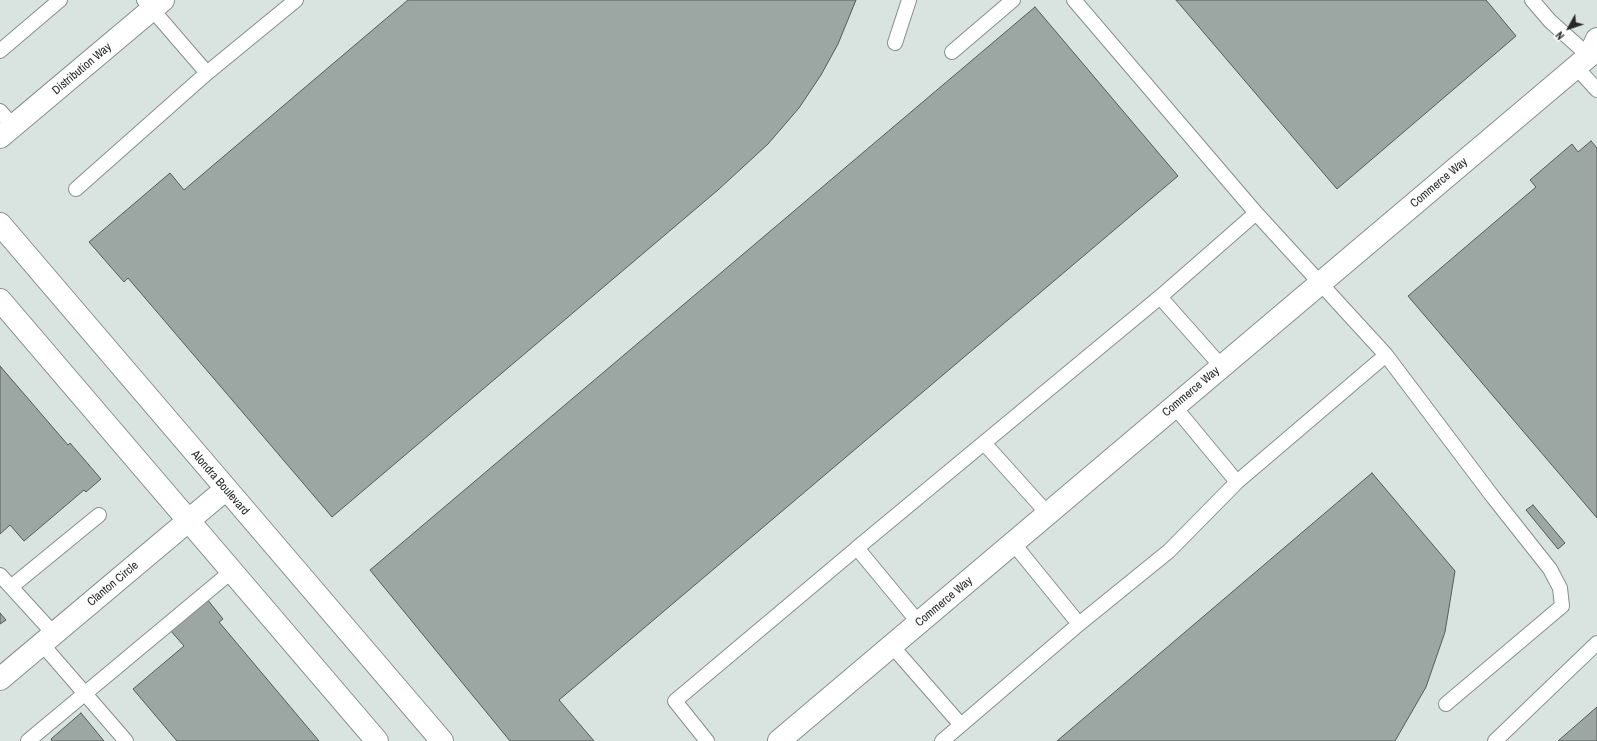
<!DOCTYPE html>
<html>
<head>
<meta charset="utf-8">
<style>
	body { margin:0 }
	#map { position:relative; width:1597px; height:741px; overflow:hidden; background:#d9e3e0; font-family:"Archivo Narrow",sans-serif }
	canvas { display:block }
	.north { position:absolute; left:1549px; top:8px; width:40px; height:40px; -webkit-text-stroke:3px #fff; paint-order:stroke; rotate:230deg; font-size:11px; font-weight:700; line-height:16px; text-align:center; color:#242827 }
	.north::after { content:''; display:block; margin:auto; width:14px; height:18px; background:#242827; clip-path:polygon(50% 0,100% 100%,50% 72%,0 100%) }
</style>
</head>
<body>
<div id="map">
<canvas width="1597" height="741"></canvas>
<div class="north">N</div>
</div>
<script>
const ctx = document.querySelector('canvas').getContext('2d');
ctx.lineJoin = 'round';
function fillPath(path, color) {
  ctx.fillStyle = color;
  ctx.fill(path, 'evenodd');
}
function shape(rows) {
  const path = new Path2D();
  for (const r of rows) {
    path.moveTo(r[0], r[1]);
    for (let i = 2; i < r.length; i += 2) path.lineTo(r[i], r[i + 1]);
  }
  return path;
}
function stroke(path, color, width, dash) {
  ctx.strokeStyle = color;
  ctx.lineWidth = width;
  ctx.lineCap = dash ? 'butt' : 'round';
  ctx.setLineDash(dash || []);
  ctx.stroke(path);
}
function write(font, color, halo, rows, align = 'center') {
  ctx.font = font + ' "Archivo Narrow",sans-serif';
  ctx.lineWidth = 3;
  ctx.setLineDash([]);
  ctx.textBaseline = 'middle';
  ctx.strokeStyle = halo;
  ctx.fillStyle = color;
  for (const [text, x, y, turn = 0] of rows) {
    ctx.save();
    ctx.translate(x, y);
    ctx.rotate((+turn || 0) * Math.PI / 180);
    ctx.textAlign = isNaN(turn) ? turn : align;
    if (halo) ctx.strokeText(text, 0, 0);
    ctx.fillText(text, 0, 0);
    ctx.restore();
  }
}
const building = shape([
	[408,0,856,0,838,44,821,75,799,108,768,144,718,190,332,517,128,278,124,282,89,242,170,173,184,190,408,0],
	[1176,0,1486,0,1516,36,1337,189,1176,0],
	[1035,7,1178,176,559,700,594,741,510,741,370,570,1035,7],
	[1591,141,1597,148,1597,518,1408,296,1536,187,1530,180,1572,144,1578,152,1591,141],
	[0,366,68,445,70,443,101,479,86,492,84,490,24,541,10,525,0,534,0,366],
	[1372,473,1455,571,1445,632,1426,687,1395,741,1057,741,1372,473],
	[1533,505,1565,543,1558,549,1526,510,1533,505],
	[207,599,223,619,219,622,319,741,177,741,133,689,184,646,170,630,207,599],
	[0,613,6,620,0,624,0,613],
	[1597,707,1597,741,1558,741,1597,707],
	[81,713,104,741,52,741,51,739,81,713]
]);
const lane = shape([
	[1074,0,1256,213],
	[1532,0,1550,21,1589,56],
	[895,43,909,0],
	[0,51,60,0],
	[952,52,1013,0],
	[1576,67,1597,90],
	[207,73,296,0],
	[0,111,13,126],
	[76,189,207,73,144,0],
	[1160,297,1256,213,1386,355,1237,482,1174,406],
	[1386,355,1493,497,1550,569,1560,588,1562,606,1446,704],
	[984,443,1048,514],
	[1013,543,1079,624,1169,551,1237,482],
	[857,548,1160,297,1222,367],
	[0,575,54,634],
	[11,587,99,515],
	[42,644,126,741],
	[892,646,961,725,1079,624],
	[28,741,232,571],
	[707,741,675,701,857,548,919,623],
	[942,741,961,725],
	[1495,741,1597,643]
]);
const street = shape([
	[0,137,163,0],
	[0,679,226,489],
	[779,741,1589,56,1597,39]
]);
const primary = shape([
	[0,224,442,741],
	[0,300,377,741]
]);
const streetNames = [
	["Distribution Way",82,69,-40],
	["Commerce Way",1439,183,-40],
	["Commerce Way",1191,392,-40],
	["Alondra Boulevard",220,483,49],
	["Clanton Circle",113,584,-40],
	["Commerce Way",944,602,-40]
];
fillPath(building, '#9ca6a2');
stroke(building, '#545c59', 1);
stroke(lane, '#868f8c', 16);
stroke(street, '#868f8c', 24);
stroke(primary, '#868f8c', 24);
stroke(lane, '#fff', 14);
stroke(street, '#fff', 22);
stroke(primary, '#fff', 22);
write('12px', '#242827', '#fff', streetNames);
</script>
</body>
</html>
